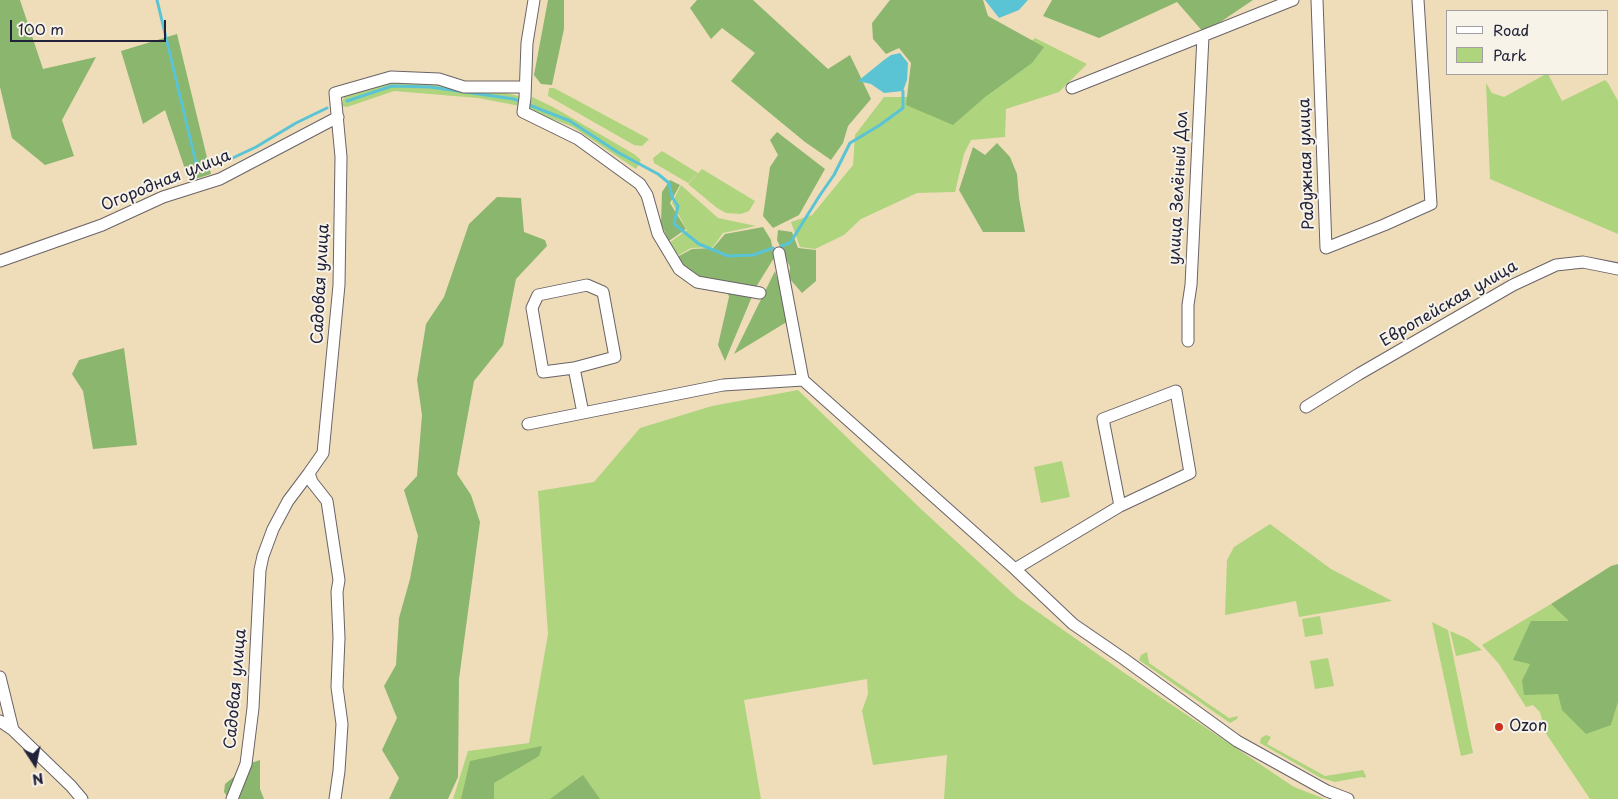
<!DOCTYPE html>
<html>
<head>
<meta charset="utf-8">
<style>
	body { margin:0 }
	#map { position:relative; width:1618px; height:799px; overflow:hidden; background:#efddba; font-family:"Playpen Sans",sans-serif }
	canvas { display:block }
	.legend { position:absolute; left:1446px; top:10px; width:162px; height:65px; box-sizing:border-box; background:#f7f3e8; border:1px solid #a29fa3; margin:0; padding:6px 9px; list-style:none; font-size:15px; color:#22223b }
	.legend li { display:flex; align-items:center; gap:10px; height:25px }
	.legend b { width:25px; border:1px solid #a29fa3 }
	.north { position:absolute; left:10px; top:739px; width:50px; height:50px; -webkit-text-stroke:4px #f7f3e8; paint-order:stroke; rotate:169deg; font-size:14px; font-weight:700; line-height:20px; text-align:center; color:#22223b }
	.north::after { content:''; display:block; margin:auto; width:18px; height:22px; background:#22223b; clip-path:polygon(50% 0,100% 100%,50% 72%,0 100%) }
	.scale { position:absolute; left:10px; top:20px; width:156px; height:22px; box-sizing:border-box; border:2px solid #22223b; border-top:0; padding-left:6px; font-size:15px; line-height:18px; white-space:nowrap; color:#22223b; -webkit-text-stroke:4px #f7f3e8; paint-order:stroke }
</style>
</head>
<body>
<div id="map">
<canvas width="1618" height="799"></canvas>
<ul class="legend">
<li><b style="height:6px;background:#fff"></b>Road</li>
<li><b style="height:14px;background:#aed47e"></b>Park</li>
</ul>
<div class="north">N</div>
<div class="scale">100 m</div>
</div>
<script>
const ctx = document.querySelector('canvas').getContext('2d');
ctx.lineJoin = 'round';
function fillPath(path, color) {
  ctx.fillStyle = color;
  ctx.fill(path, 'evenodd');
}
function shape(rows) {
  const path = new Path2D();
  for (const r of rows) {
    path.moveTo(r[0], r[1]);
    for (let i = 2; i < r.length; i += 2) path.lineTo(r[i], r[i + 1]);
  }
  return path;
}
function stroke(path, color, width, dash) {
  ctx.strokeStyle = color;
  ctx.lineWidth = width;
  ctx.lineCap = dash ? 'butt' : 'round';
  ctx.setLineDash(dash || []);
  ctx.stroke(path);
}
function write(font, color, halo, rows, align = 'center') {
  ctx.font = font + ' "Playpen Sans",sans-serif';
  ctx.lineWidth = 4;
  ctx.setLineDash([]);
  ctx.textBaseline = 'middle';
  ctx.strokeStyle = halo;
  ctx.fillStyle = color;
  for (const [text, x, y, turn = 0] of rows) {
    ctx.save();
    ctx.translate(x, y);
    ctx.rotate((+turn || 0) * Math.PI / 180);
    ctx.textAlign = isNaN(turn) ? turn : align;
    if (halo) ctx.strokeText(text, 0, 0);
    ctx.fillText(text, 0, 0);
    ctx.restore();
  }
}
const green = shape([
	[1035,38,1087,64,1059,92,1006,109,1005,137,971,140,964,154,955,192,917,193,861,219,844,235,815,249,800,247,791,222,812,215,853,165,855,135,884,97,908,97,984,84],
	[1546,74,1548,74,1562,101,1605,80,1608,83,1618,101,1618,234,1490,179,1486,83,1492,93,1504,97],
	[417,82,506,93,522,97,520,106,478,98,394,91,347,107,342,106,344,96,388,83],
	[549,88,554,88,649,139,642,146,634,145,548,96],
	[532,97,553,107,634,154,641,160,636,169,573,127,529,110],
	[662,151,698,173,688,183,654,163,653,158],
	[702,169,755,201,749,211,741,214,726,213,717,208,688,184],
	[681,185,718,218,756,226,723,233,713,247,691,248,677,256,669,243,687,230,672,203],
	[798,390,922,510,1018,598,1123,672,1294,787,1325,799,944,799,947,755,873,765,862,711,868,694,867,679,744,700,761,799,453,799,468,751,529,743,548,634,538,491,594,482,640,428,712,406],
	[1062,461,1070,497,1041,503,1034,467],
	[1270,524,1331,569,1392,601,1299,617,1296,601,1225,615,1227,560,1234,547],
	[1551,604,1570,621,1530,664,1522,680,1558,694,1611,725,1618,702,1618,799,1590,799,1545,732,1540,712,1533,705,1526,707,1499,664,1482,645],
	[1320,616,1323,634,1305,637,1302,619],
	[1432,622,1448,630,1473,753,1461,756],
	[1450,631,1468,639,1482,650,1456,656],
	[1147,652,1149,663,1229,718,1238,716,1237,719,1230,723,1139,660,1141,655],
	[1328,658,1334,686,1315,689,1310,661],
	[1266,735,1271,737,1267,744,1325,776,1363,770,1366,776,1365,778,1362,777,1335,782,1321,778,1260,743,1261,738]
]);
const forest = shape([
	[0,0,20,0,43,69,96,57,62,120,74,156,45,165,12,138,0,87],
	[548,0,564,0,564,29,552,85,541,84,534,75],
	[697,0,753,0,828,69,850,55,871,99,848,126,843,143,831,160,805,142,731,81,755,53,722,28,711,39,690,8],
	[890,0,983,0,988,16,1044,47,1032,63,985,97,953,125,906,105,911,63,899,48,886,54,873,39,872,23],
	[1052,0,1253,0,1204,33,1177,2,1099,38,1043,16],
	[177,34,211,174,189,181,165,110,143,124,121,51],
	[777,132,825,169,799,215,773,228,763,216,770,167,778,155,770,140],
	[997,143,1010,157,1017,174,1019,198,1025,232,983,232,959,190,973,147,985,155],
	[670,180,680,185,670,203,686,229,669,241,661,224,662,192],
	[497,197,521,198,524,232,545,240,547,246,516,279,503,345,474,381,457,474,471,495,480,522,459,679,458,777,448,799,389,799,399,778,382,750,397,718,384,686,396,665,399,618,410,579,418,536,404,490,417,476,422,415,417,380,426,324,444,297,469,224],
	[763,227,771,240,774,258,756,287,725,361,718,345,729,297,725,284,699,279,683,268,677,257,692,249,713,248,725,234],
	[778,230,792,232,798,248,816,250,816,281,802,293,789,278,790,267,777,240],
	[775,271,790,320,734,354],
	[124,348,137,445,93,449,83,391,72,374,79,360],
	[1618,564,1618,702,1611,725,1586,734,1562,710,1558,694,1524,695,1522,680,1530,664,1513,660,1531,621,1569,621,1551,604,1611,566],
	[542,746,539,756,494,783,494,799,461,799,470,761],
	[260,760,260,789,264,799,229,799,224,792,225,784,251,763],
	[583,775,600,799,550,799]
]);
const water = shape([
	[985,0,1028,0,1019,10,999,18],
	[900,53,908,63,907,80,903,91,884,93,871,84,858,81,884,60,891,55]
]);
const stream = shape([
	[157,0,196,163,201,168,222,163,256,147,296,123,327,108],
	[347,101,392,86,430,87,514,99,570,121,619,153,658,174,669,183,672,197,678,206,674,224,699,244,728,256,753,255,773,248],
	[781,246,790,243,820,195,834,175,850,143,880,125,903,108,903,91]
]);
const minor = shape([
	[534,0,527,43,525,98,523,112,578,139,640,184,647,195,658,234,679,269,697,282,760,293],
	[1317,0,1326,248,1384,225,1431,204,1418,0],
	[1072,88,1293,0],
	[779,253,803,380,1015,569],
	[0,261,102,225,163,197,220,179,338,117],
	[1188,341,1188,305,1191,285,1203,36],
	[574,368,615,357,603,292,587,285,538,295,532,308,543,372,574,368,583,413],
	[1306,407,1359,374,1513,285,1556,265,1583,262,1618,269],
	[528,424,723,385,803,380],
	[1120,506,1103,419,1176,391,1190,473,1120,506,1015,569,1073,624,1124,659,1237,741,1327,791,1348,799],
	[0,677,13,730],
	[0,721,13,730,71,786,82,799],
	[232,799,246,764,253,708,260,570,263,556,273,529,288,501,309,473],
	[335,799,339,771,342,724,337,687,339,638,337,592,339,580,327,501,312,482,309,473,323,453,339,285,341,157,335,93,391,77,439,79,464,87,525,87]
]);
const markers = [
	[1499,727,5,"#c8321e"]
];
const streetNames = [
	["Радужная улица",1307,164,-92],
	["Огородная улица",166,181,-22],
	["улица Зелёный Дол",1179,188,-87],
	["Садовая улица",321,284,-87],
	["Европейская улица",1449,304,-30],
	["Садовая улица",236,689,-85]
];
const poiNames = [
	["Ozon",1509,727]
];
fillPath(green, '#aed47e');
fillPath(forest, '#8ab66d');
fillPath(water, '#5ac4d5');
stroke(stream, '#5ac4d5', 3);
stroke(minor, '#6a6367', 13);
stroke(minor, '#fff', 11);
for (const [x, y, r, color] of markers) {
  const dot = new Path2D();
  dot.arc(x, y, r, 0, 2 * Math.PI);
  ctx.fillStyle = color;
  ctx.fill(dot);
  stroke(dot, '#f7f3e8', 2);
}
write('16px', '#22223b', '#f7f3e8', streetNames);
write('16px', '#22223b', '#f7f3e8', poiNames, 'left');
</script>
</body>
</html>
